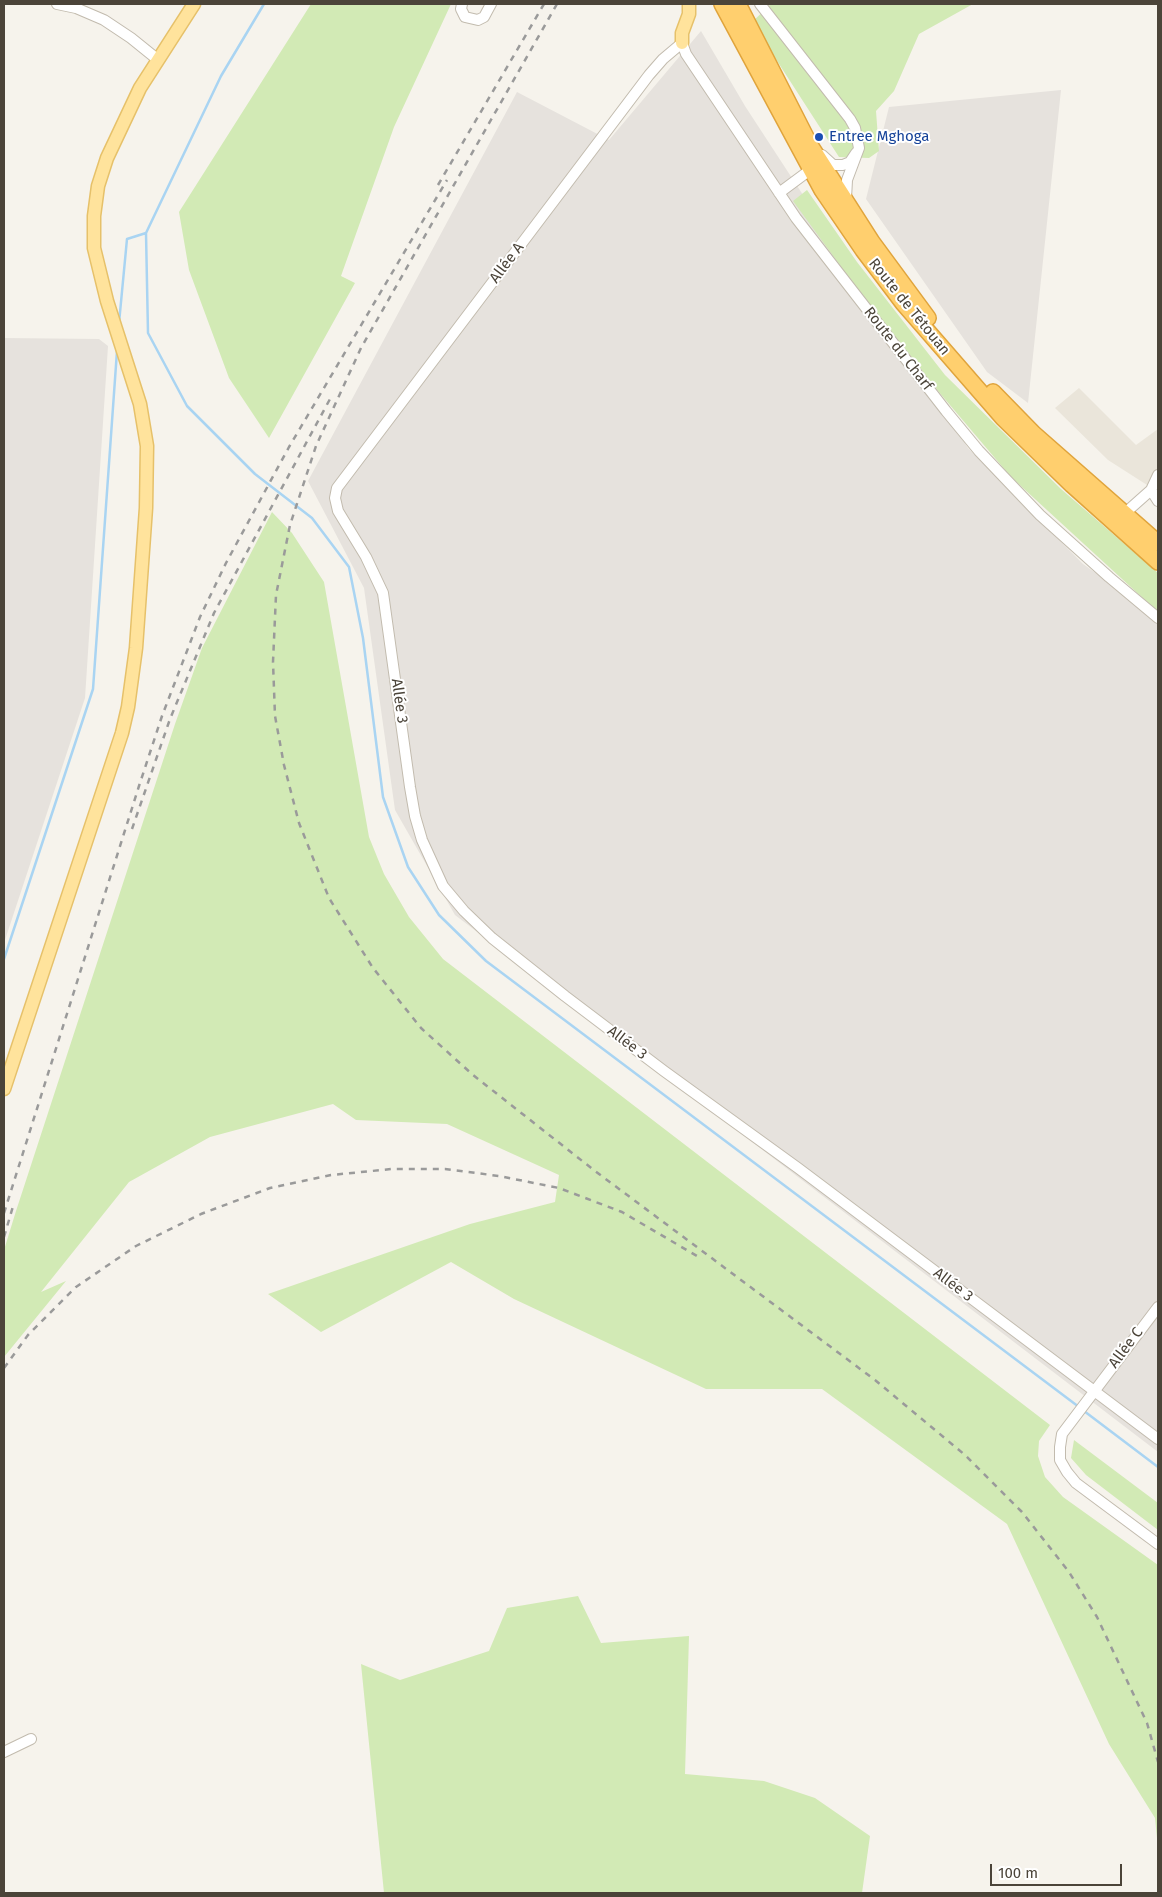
<!DOCTYPE html>
<html>
<head>
<meta charset="utf-8">
<style>
	body { margin:0 }
	#map { position:relative; width:1162px; height:1897px; overflow:hidden; background:#f6f3ec; font-family:"Fira Sans",sans-serif }
	canvas { display:block }
	.frame { position:absolute; inset:0; border:5px solid #4b4439; pointer-events:none }
	.scale { position:absolute; left:990px; top:1864px; width:132px; height:22px; box-sizing:border-box; border:2px solid #4b4439; border-top:0; padding-left:6px; font-size:15px; line-height:18px; white-space:nowrap; color:#4b4439; -webkit-text-stroke:4px #fff; paint-order:stroke }
</style>
</head>
<body>
<div id="map">
<canvas width="1162" height="1897"></canvas>
<div class="frame"></div>
<div class="scale">100 m</div>
</div>
<script>
const ctx = document.querySelector('canvas').getContext('2d');
ctx.lineJoin = 'round';
function fillPath(path, color) {
  ctx.fillStyle = color;
  ctx.fill(path, 'evenodd');
}
function shape(rows) {
  const path = new Path2D();
  for (const r of rows) {
    path.moveTo(r[0], r[1]);
    for (let i = 2; i < r.length; i += 2) path.lineTo(r[i], r[i + 1]);
  }
  return path;
}
function stroke(path, color, width, dash) {
  ctx.strokeStyle = color;
  ctx.lineWidth = width;
  ctx.lineCap = dash ? 'butt' : 'round';
  ctx.setLineDash(dash || []);
  ctx.stroke(path);
}
function write(font, color, halo, rows, align = 'center') {
  ctx.font = font + ' "Fira Sans",sans-serif';
  ctx.lineWidth = 4;
  ctx.setLineDash([]);
  ctx.textBaseline = 'middle';
  ctx.strokeStyle = halo;
  ctx.fillStyle = color;
  for (const [text, x, y, turn = 0] of rows) {
    ctx.save();
    ctx.translate(x, y);
    ctx.rotate((+turn || 0) * Math.PI / 180);
    ctx.textAlign = isNaN(turn) ? turn : align;
    if (halo) ctx.strokeText(text, 0, 0);
    ctx.fillText(text, 0, 0);
    ctx.restore();
  }
}
const residential = shape([
	[1079,388,1136,445,1158,429,1158,492,1108,460,1055,408]
]);
const industrial = shape([
	[701,31,745,106,968,448,1083,564,1158,617,1158,1452,455,915,395,810,364,588,308,481,517,92,609,140],
	[1061,90,1028,403,987,372,866,199,889,107],
	[4,338,99,339,108,346,85,698,4,943]
]);
const green = shape([
	[311,4,451,4,394,127,341,276,355,283,269,438,229,378,189,270,179,212],
	[770,4,973,4,919,34,894,91,876,111,879,151,869,158,839,157,752,22,769,6],
	[807,190,857,262,945,375,1061,489,1158,573,1158,612,1011,477,938,391,847,275,793,201],
	[272,512,292,533,324,582,369,837,384,874,409,917,443,959,1050,1425,1039,1441,1038,1456,1045,1477,1063,1497,1158,1565,1158,1848,1155,1818,1109,1744,1007,1524,822,1389,706,1389,514,1299,451,1262,321,1332,268,1294,470,1224,555,1202,559,1175,447,1124,356,1120,333,1104,210,1137,129,1182,41,1292,66,1281,4,1357,4,1250,16,1211,175,724,202,648],
	[1074,1440,1158,1503,1158,1530,1086,1475,1071,1458],
	[578,1596,601,1643,689,1636,685,1774,764,1781,815,1798,870,1836,862,1893,384,1893,361,1664,400,1680,489,1651,507,1608]
]);
const stream = shape([
	[146,233,148,333,187,406,255,474,312,518,349,567,363,638,383,797,408,867,439,915,486,961,1079,1407],
	[119,323,127,239,146,233,221,76,264,4],
	[4,959,93,689,117,351],
	[1084,1411,1158,1467]
]);
const minor = shape([
	[57,4,76,8,104,20,131,38,157,59],
	[462,4,461,9,465,17,478,20,484,17,491,4],
	[760,4,850,119,855,128,859,148,847,180,846,199],
	[822,155,833,165,843,165,850,162,856,153],
	[779,193,810,170],
	[1151,490,1158,475],
	[1124,514,1151,490,1158,501],
	[1158,618,1109,577,1040,515,979,451,946,411,796,218,686,54,682,43,663,59,649,75,337,488,335,498,338,511,366,557,383,593,410,787,415,816,422,840,443,886,464,911,492,938,565,996,664,1071,798,1168,1158,1439],
	[1158,1307,1062,1434,1060,1447,1060,1460,1067,1472,1076,1483,1158,1544],
	[4,1752,31,1739]
]);
const major = shape([
	[682,43,682,33,689,14,689,4],
	[4,1089,122,733,128,707,136,648,146,508,147,446,140,404,107,301,94,248,94,216,98,186,107,158,140,88,194,4]
]);
const highway = shape([
	[722,4,822,190,863,250,903,303,1003,418,1072,485,1158,562],
	[738,4,810,145,872,242,928,318],
	[993,392,1034,434,1158,543]
]);
const rail = shape([
	[557,4,361,348,316,446,290,525,276,595,273,662,275,716,284,765,299,823,329,898,373,968,421,1028,473,1075,595,1171,875,1380,965,1455,1022,1512,1069,1572,1097,1617,1147,1723,1158,1762],
	[438,185,544,4],
	[132,829,170,719,214,613,330,399],
	[4,1213,139,786,162,716,200,617,226,563,289,447,447,180],
	[4,1237,14,1203],
	[4,1368,28,1335,76,1287,136,1246,201,1214,270,1188,331,1175,392,1169,445,1169,499,1176,559,1188,622,1212,702,1259]
]);
const markers = [
	[819,137,5,"#1a4fb4"]
];
const transitNames = [
	["Entree Mghoga",829,137]
];
const streetNames = [
	["Allée A",507,263,-53],
	["Route de Tétouan",909,307,51],
	["Route du Charf",898,349,52],
	["Allée 3",399,701,82],
	["Allée 3",627,1043,37],
	["Allée 3",953,1285,37],
	["Allée C",1126,1348,-53]
];
fillPath(residential, '#eae5da');
fillPath(industrial, '#e6e2dd');
fillPath(green, '#d2eab5');
stroke(stream, '#a9d4f2', 2.5);
stroke(minor, '#c2bbae', 12);
stroke(major, '#e6c16a', 15);
stroke(highway, '#e0a43c', 18);
stroke(minor, '#fff', 10);
stroke(major, '#ffe39c', 12);
stroke(highway, '#ffcf6e', 15);
stroke(rail, '#9a9a9a', 2.5, [6, 6]);
for (const [x, y, r, color] of markers) {
  const dot = new Path2D();
  dot.arc(x, y, r, 0, 2 * Math.PI);
  ctx.fillStyle = color;
  ctx.fill(dot);
  stroke(dot, '#fff', 2);
}
write('15px', '#164399', '#fff', transitNames, 'left');
write('15px', '#4b4439', '#fff', streetNames);
</script>
</body>
</html>
